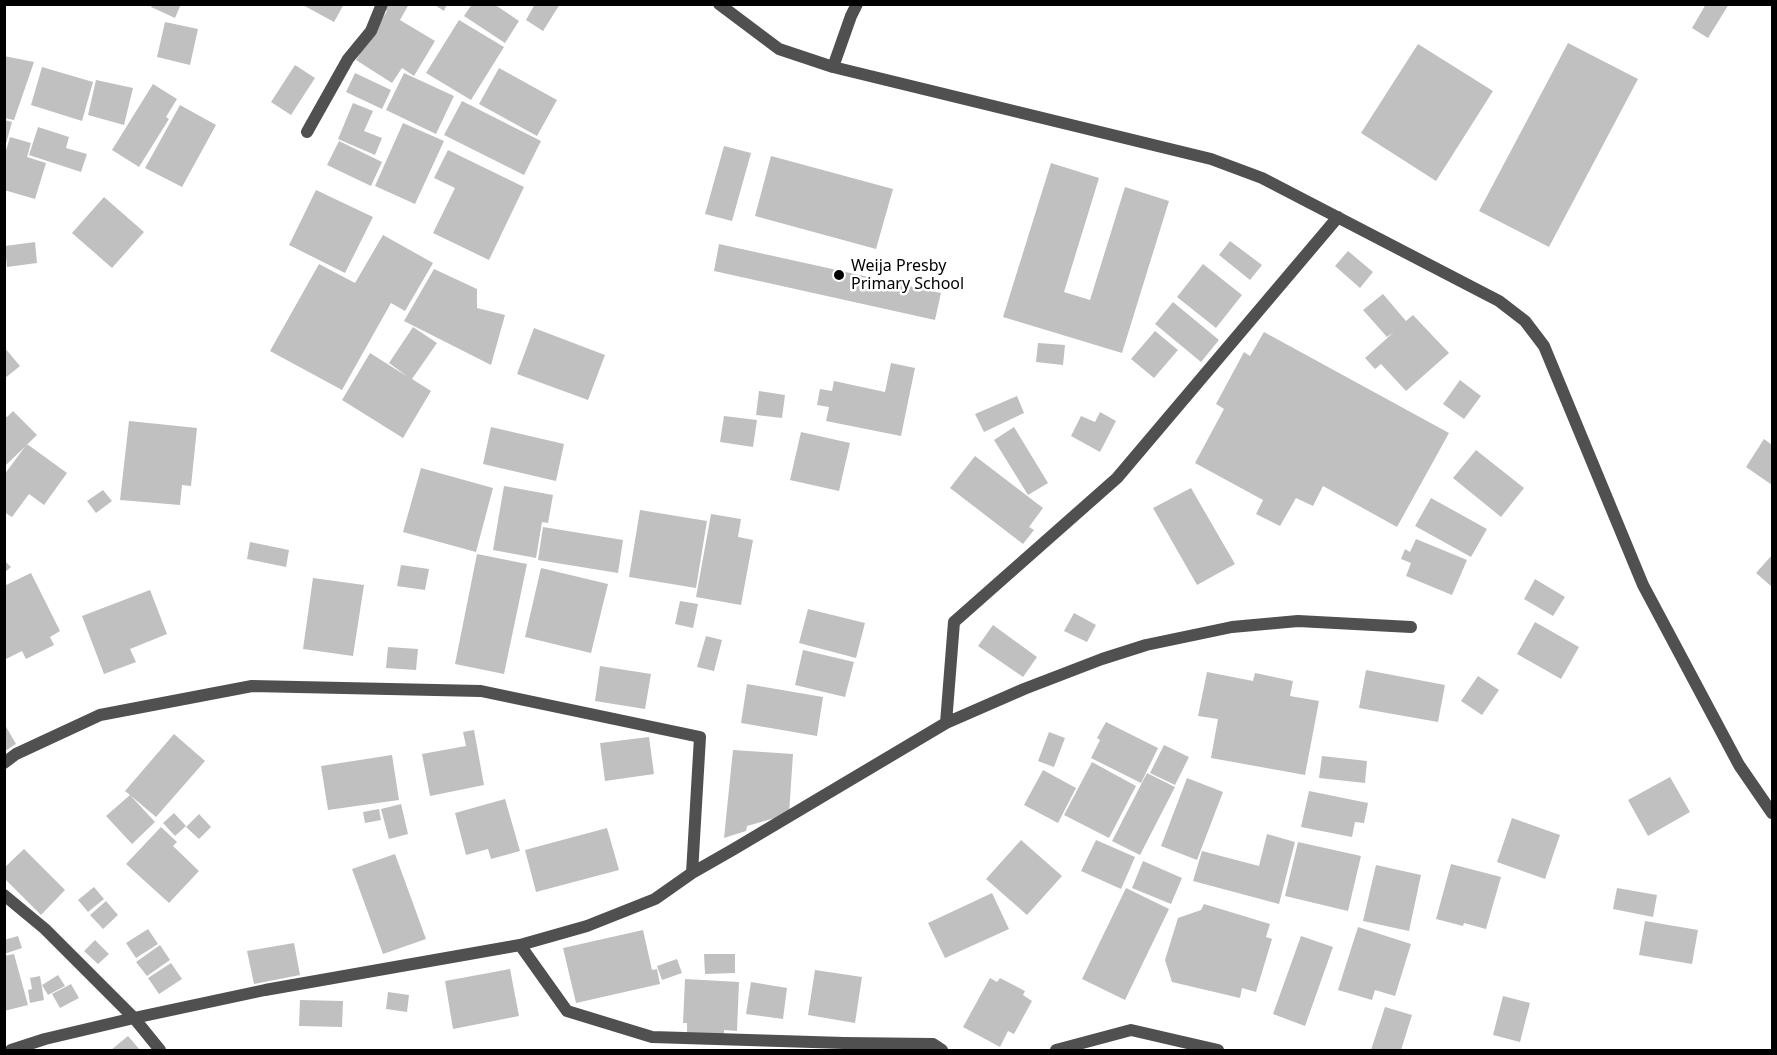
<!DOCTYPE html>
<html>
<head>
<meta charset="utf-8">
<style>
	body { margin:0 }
	#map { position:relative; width:1777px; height:1055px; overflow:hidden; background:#fff; font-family:"Noto Sans",sans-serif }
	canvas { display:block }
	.frame { position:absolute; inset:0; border:6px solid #000; pointer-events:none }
</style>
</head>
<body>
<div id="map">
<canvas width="1777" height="1055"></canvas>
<div class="frame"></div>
</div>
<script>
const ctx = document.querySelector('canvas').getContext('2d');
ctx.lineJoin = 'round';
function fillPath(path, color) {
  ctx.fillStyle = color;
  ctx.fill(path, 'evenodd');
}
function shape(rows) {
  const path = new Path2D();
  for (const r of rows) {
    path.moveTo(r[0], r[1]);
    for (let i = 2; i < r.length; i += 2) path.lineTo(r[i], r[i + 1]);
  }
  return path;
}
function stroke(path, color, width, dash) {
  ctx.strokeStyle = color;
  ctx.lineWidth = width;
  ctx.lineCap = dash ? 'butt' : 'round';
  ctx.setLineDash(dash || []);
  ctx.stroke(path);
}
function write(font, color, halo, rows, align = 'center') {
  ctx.font = font + ' "Noto Sans",sans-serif';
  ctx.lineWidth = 5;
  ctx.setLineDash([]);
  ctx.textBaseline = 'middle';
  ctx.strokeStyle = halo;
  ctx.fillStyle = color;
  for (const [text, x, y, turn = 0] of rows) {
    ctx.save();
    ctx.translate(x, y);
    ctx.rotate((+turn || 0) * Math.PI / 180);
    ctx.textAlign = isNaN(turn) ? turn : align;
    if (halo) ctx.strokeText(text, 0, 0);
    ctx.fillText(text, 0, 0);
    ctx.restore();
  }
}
const building = shape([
	[152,4,181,4,175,18,151,7],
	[301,4,344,4,334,22],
	[388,4,409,4,400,20,435,41,414,76,402,68,392,83,356,60,387,11,385,10],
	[433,4,447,4,444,11],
	[472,4,494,4,519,21,505,43,464,16],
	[535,4,560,4,543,31,526,20],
	[1706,4,1729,4,1708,38,1692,28],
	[459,20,504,47,471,100,426,73],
	[165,22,198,29,190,65,157,57],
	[1568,43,1638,79,1549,247,1479,211],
	[1418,44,1493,91,1436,181,1361,133],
	[4,56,34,62,14,120,4,118],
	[295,65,315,78,291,115,271,102],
	[42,67,93,82,82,121,31,105],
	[499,68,557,100,537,136,479,104],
	[355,73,391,90,382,109,346,92],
	[404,73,454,96,436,134,386,110],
	[96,80,133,88,124,125,88,115],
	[153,84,177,99,166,117,169,119,139,167,112,150],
	[462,101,541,141,524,175,444,135],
	[353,103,373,111,364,131,382,138,375,155,338,139],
	[180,105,216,125,182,187,145,168],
	[5,120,12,122,5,147],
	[403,123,444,141,415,204,375,186],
	[38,127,69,137,66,148,87,154,81,172,29,155],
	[10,137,31,143,27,157,46,163,35,199,4,190,4,157],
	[339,141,382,162,371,186,327,165],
	[724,146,751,153,732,221,705,214],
	[448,150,524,187,489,260,433,233,455,188,434,178],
	[771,156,893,189,876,249,755,216],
	[1051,163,1099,178,1064,292,1090,300,1125,187,1169,201,1122,353,1003,317],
	[316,190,373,217,345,273,289,245],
	[104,197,144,232,112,268,72,233],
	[383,235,433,263,405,311,391,303,342,390,270,351,319,264,355,283],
	[1230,241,1262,265,1250,280,1219,255],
	[35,242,37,263,7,267,5,246],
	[719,244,941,293,935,320,714,271],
	[1348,251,1373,272,1360,288,1335,266],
	[1203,264,1242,295,1216,328,1177,297],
	[434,269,477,289,477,308,505,315,491,365,404,321],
	[1383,294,1406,321,1413,315,1449,353,1406,391,1381,364,1375,369,1365,358,1394,332,1387,337,1363,310],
	[1173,302,1219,340,1201,362,1155,324],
	[413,327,437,343,412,379,431,391,403,438,342,400,370,353,408,377,389,363],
	[534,328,605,355,588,400,517,374],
	[1155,331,1178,350,1154,378,1131,359],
	[1264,332,1449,433,1397,527,1323,486,1313,506,1296,498,1280,526,1256,514,1263,500,1195,463,1224,409,1216,404,1244,352,1250,356],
	[1038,343,1065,345,1063,365,1036,362],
	[4,347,20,366,4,379],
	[891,363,915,368,901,436,826,421,829,407,817,405,820,389,832,391,834,381,885,392],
	[1460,380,1481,396,1464,419,1443,404],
	[759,391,785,395,782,418,756,415],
	[1017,396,1024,413,984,432,975,414],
	[13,411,37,435,4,467,4,415,7,417],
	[1100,412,1116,421,1100,452,1071,436,1081,416,1095,422],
	[724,416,757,420,753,447,720,442],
	[129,421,197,428,191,486,182,485,180,505,120,500],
	[491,427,564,444,556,481,483,464],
	[1014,427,1048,483,1028,495,994,440],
	[801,432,850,443,839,491,790,480],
	[1764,439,1772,445,1772,485,1746,467],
	[27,444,67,473,44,505,29,494,12,517,4,512,4,475],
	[1476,450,1524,488,1501,517,1453,478],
	[975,456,1043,508,1029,527,1034,530,1023,544,950,488],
	[421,468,493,488,476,552,403,532],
	[504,486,553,495,548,523,542,522,536,558,493,550],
	[1191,488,1235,564,1197,585,1153,508],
	[103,490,112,501,96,513,87,501],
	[1431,498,1487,529,1471,557,1415,526],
	[640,510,707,521,696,588,629,577],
	[711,514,741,519,738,537,753,540,741,605,696,597],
	[543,527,623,540,618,573,538,560],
	[1416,539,1467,560,1452,595,1406,576,1411,563,1401,559,1405,549,1410,552],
	[250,542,289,550,286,567,247,559],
	[477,554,527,564,504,674,455,664],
	[1772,555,1772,587,1756,573],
	[4,560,11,567,4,573],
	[401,565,429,569,425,590,397,586],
	[541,568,608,584,591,653,525,637],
	[31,573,60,631,50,637,54,645,26,659,22,651,6,659,4,586],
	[313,578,364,585,353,656,303,649],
	[1535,579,1565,597,1553,616,1524,599],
	[150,590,167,634,130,649,136,662,104,674,82,616],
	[680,601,698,604,693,628,675,624],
	[808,609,865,623,856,658,799,643],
	[1074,613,1096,625,1087,642,1064,631],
	[1535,622,1579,647,1561,679,1517,654],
	[993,625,1037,657,1023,677,978,646],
	[706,636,722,640,714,671,697,667],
	[388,647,418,649,416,670,386,668],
	[803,650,854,662,845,697,795,685],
	[600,666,651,674,645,709,595,701],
	[1366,670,1445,685,1438,722,1359,708],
	[1207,672,1253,681,1255,673,1293,681,1290,696,1319,701,1305,775,1211,758,1218,719,1198,716],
	[1478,676,1499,690,1482,715,1461,701],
	[747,684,823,697,817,736,741,723],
	[1106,722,1158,748,1141,783,1091,758,1100,740,1097,738],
	[5,725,16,744,5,751],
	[474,730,484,785,430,796,422,754,466,746,463,732],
	[1049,732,1065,738,1054,767,1038,761],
	[174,734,205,761,156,817,130,795,155,822,132,844,106,816,130,795,125,791],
	[649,737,654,774,605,781,600,743],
	[1164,745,1189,757,1175,785,1150,773],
	[733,750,793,754,789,814,747,826,746,831,724,838],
	[392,755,399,800,328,810,321,766],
	[1322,756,1367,761,1365,783,1319,778],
	[1092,762,1136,786,1109,838,1064,815],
	[1043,770,1076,788,1058,823,1024,805],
	[1147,773,1175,787,1140,855,1112,841],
	[1670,777,1690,812,1648,836,1628,800],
	[1187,778,1223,792,1197,860,1161,846],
	[1309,791,1368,803,1364,823,1355,822,1352,837,1301,827],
	[505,799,520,851,491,859,488,849,466,855,455,813],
	[401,804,408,834,389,839,381,809],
	[379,809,381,820,365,823,363,812],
	[174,813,186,826,175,836,163,823],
	[199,814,211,827,199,839,186,827],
	[1512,818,1560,835,1545,879,1497,862],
	[161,827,177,842,173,846,199,871,169,903,126,864],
	[607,828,619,870,536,892,525,850],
	[1267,834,1295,842,1279,904,1193,881,1202,851,1259,866],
	[1021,840,1062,876,1027,915,986,879],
	[1096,840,1135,857,1121,889,1081,871],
	[1298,842,1361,856,1348,911,1285,896],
	[24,849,65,890,41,915,4,878,4,868],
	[395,854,426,939,383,954,352,869],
	[1143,861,1182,878,1171,904,1132,888],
	[1451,864,1501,877,1486,929,1464,923,1463,926,1436,919],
	[1376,865,1421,875,1409,931,1363,921],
	[94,887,104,899,88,912,78,900],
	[1126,888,1169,909,1125,1000,1082,979],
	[1617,888,1657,895,1653,917,1613,909],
	[992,893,1009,929,945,958,928,923],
	[106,901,118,915,103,929,90,915],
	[1204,904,1270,924,1266,937,1272,939,1256,992,1242,988,1240,998,1172,982,1165,960,1178,918,1201,910],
	[1645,921,1698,930,1692,964,1639,955],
	[1358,927,1411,944,1395,996,1375,990,1372,1000,1338,990],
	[148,929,158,944,136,958,126,943],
	[643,930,652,970,657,969,660,984,576,1003,563,948],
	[18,936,22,948,4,954,4,940],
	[1301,936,1333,947,1305,1026,1273,1014],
	[95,940,109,954,98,964,84,951],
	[294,943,300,975,254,984,247,951],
	[160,945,170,960,147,976,136,962],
	[14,954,28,1005,4,1011,4,956],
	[704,954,735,954,735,973,705,974],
	[677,959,682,973,662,980,657,966],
	[171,963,182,979,159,994,148,978],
	[510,969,519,1016,453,1029,445,981],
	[815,970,862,977,855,1023,808,1015],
	[58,975,65,986,48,995,42,985],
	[40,976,44,1000,30,1003,28,990,32,989,30,978],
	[990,978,997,982,1000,978,1025,991,1023,995,1032,1001,1014,1034,1008,1031,1000,1047,963,1027],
	[685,979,739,982,737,1031,724,1030,724,1036,687,1035,687,1023,683,1023],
	[751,982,787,988,783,1019,746,1014],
	[71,984,79,998,60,1008,52,994],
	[388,992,409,995,407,1012,386,1009],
	[1503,996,1530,1003,1520,1042,1493,1035],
	[300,1000,343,1001,342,1027,299,1026],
	[1385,1007,1412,1015,1401,1050,1371,1050],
	[128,1036,140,1050,111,1050]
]);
const minor = shape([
	[719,4,779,49,833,67,1211,159,1262,178,1499,301,1525,321,1544,346,1643,585,1739,765,1772,813],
	[833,67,851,16,857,4],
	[307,132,348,59,371,31,382,4],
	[946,723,954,622,1117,478,1338,217],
	[4,763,16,754,100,715,252,686,481,691,700,737,692,873],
	[520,945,567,1011,652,1037,844,1043,933,1044,942,1050],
	[11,1050,45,1039,134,1018,265,990,520,945,587,926,655,899,692,873,734,849,946,723,1024,689,1102,659,1146,645,1232,627,1298,621,1411,627],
	[1056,1050,1131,1030,1218,1050]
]);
const tertiary = shape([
	[4,895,45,929,134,1018,160,1050]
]);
const markers = [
	[839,275,6,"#000"]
];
const poiNames = [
	["Weija Presby",851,266],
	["Primary School",851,284]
];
fillPath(building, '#c0c0c0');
stroke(minor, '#505050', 12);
stroke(tertiary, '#505050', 12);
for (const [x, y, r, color] of markers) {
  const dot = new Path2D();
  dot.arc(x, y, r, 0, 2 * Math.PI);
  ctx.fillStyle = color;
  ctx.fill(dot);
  stroke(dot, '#fff', 2);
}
write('16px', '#000', '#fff', poiNames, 'left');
</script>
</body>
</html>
